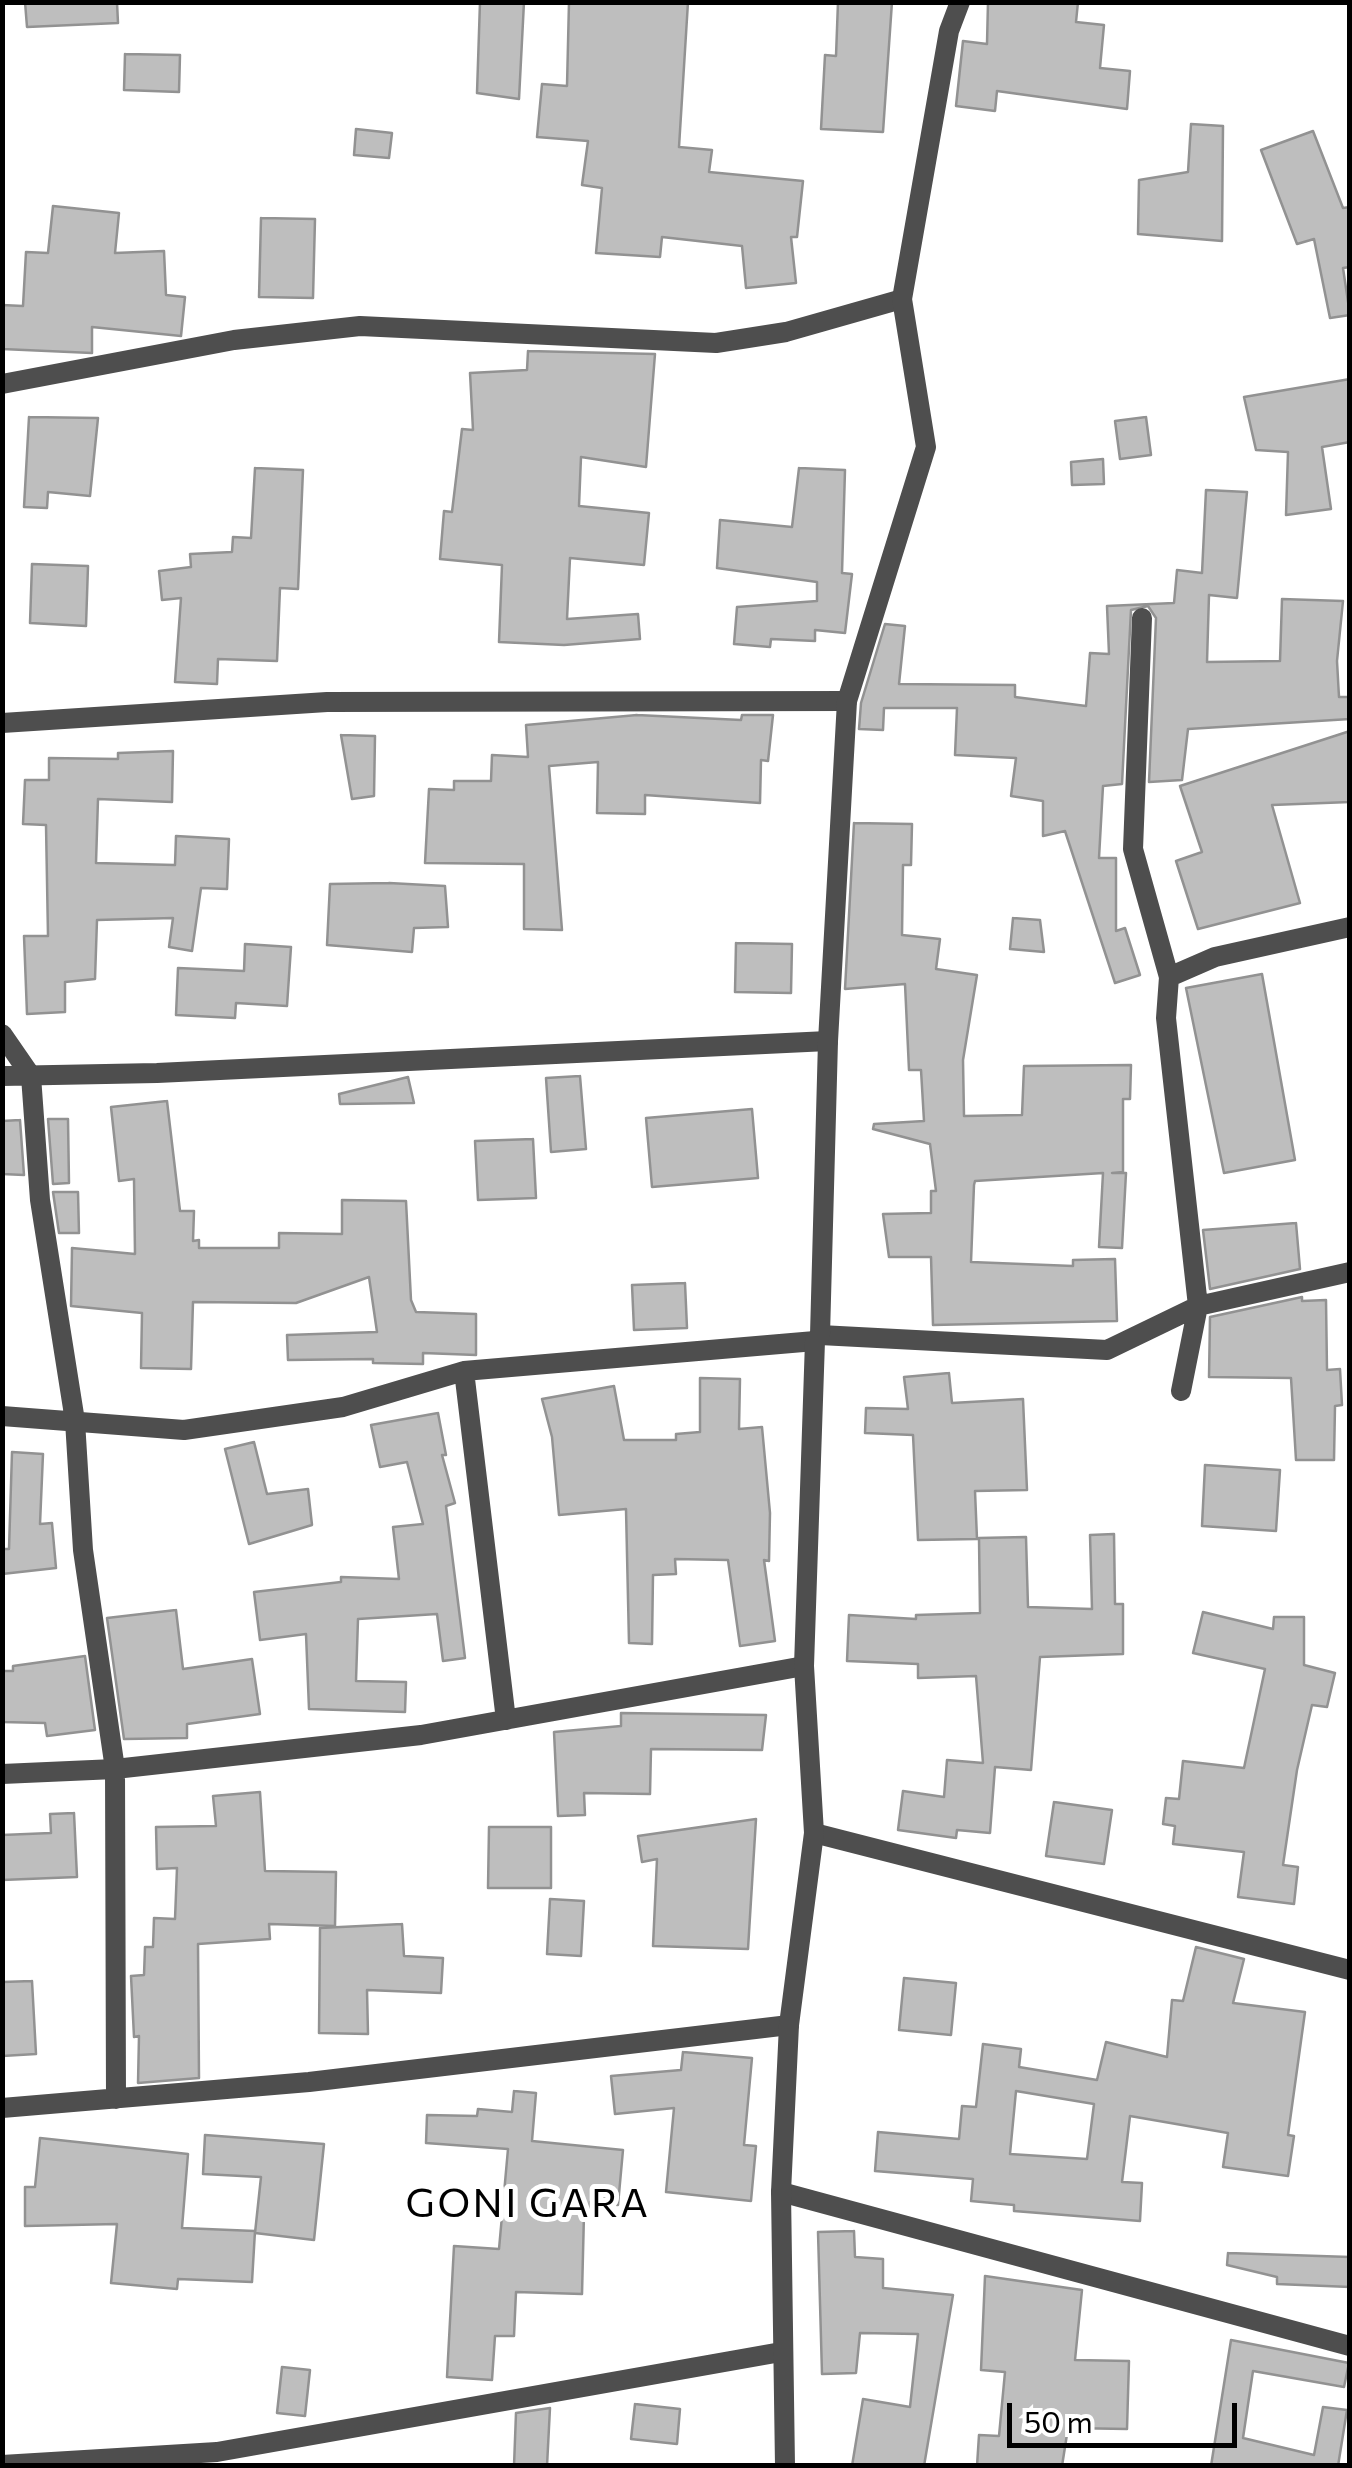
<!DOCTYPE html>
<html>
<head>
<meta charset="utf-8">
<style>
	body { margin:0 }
	#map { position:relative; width:1352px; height:2468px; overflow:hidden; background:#fff; font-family:Commissioner,sans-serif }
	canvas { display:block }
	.frame { position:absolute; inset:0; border:5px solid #000; pointer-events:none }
	.scale { position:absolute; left:1007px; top:2403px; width:230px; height:45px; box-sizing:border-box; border:5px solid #000; border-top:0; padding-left:12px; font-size:30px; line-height:35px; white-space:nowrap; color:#000; -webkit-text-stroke:8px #fff; paint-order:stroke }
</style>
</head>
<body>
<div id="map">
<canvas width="1352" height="2468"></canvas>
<div class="frame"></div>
<div class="scale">50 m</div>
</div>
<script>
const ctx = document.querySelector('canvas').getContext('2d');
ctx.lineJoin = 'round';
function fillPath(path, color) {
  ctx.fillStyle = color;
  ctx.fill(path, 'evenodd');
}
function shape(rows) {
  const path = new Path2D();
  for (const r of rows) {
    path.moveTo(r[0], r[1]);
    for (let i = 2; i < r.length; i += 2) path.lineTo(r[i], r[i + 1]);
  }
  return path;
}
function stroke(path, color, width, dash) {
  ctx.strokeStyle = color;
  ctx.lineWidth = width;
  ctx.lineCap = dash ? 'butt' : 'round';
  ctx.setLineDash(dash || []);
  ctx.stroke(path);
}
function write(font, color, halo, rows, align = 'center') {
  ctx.font = font + ' Commissioner,sans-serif';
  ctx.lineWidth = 10;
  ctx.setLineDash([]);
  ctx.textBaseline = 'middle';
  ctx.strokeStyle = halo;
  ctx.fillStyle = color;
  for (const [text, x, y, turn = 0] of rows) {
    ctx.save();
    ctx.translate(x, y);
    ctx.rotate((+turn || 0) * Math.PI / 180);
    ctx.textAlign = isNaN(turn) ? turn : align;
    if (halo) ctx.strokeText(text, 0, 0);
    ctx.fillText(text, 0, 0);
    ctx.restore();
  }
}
const building = shape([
	[25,2,117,2,118,23,27,27,25,2],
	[480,2,524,2,519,99,477,93,480,2],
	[569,2,688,2,679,147,712,150,709,172,803,181,797,237,791,237,796,283,746,288,742,246,662,237,660,257,596,253,602,188,582,185,588,141,537,137,542,84,567,86,569,2],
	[838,2,892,2,883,132,821,129,825,55,836,56,838,2],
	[988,2,1078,2,1076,22,1104,25,1100,68,1130,71,1127,109,997,91,995,111,956,106,963,41,987,44,988,2],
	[125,54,180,55,179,92,124,90,125,54],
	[1191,124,1223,126,1222,241,1138,234,1139,180,1188,172,1191,124],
	[356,129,392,133,389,158,354,155,356,129],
	[1313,131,1343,208,1350,207,1350,267,1343,268,1350,315,1330,318,1314,239,1297,244,1261,150,1313,131],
	[53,206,119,213,115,253,164,251,166,295,185,297,181,336,92,327,92,353,2,349,2,305,23,306,26,252,48,253,53,206],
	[261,218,315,219,313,298,259,297,261,218],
	[528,351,655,354,646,467,581,457,579,506,649,513,644,565,570,558,567,619,638,614,640,639,564,645,499,642,502,565,440,559,444,511,452,512,462,429,473,430,470,373,527,370,528,351],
	[1350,379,1350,442,1322,447,1331,509,1286,515,1288,452,1256,450,1244,397,1350,379],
	[29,417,98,418,90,496,48,492,47,508,24,507,29,417],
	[1146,417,1151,455,1120,459,1115,421,1146,417],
	[1103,459,1104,484,1072,485,1071,462,1103,459],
	[255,468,303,470,298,589,280,588,277,661,218,659,217,684,175,682,181,598,162,600,159,571,191,567,190,554,232,552,233,537,251,538,255,468],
	[799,468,845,470,842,573,852,574,845,633,815,630,815,641,771,639,770,647,734,644,737,607,817,601,817,582,717,568,720,520,792,527,799,468],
	[1206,490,1247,492,1237,598,1209,595,1207,662,1280,661,1282,599,1343,601,1337,661,1339,697,1350,697,1350,719,1188,729,1182,780,1149,782,1156,618,1148,606,1131,610,1122,784,1103,786,1099,858,1116,858,1116,931,1125,928,1140,975,1115,983,1065,831,1043,836,1043,801,1011,796,1016,758,955,755,957,708,884,708,883,730,859,729,861,703,885,624,905,626,899,684,1015,685,1015,697,1086,706,1090,653,1109,654,1107,606,1174,603,1177,570,1202,573,1206,490],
	[32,564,88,566,86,626,30,623,32,564],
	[637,715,741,720,742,715,773,715,768,761,761,760,760,803,645,795,645,814,597,813,598,762,549,766,562,930,524,929,524,864,425,863,429,789,454,790,454,781,491,781,492,755,528,757,526,725,637,715],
	[1350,731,1350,802,1272,805,1300,903,1198,929,1176,861,1202,852,1180,786,1350,731],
	[341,735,375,736,374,796,352,799,341,735],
	[173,751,172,802,98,799,96,863,175,865,176,836,229,839,227,889,201,888,192,951,169,947,173,918,97,920,95,979,65,982,65,1012,27,1014,24,936,48,936,46,825,23,824,25,780,49,780,49,758,118,759,118,753,173,751],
	[854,823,912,824,911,865,903,865,902,935,940,939,936,969,977,975,963,1060,964,1116,1022,1115,1024,1066,1131,1065,1130,1099,1123,1099,1123,1172,1112,1173,1126,1173,1122,1248,1099,1247,1103,1173,975,1181,974,1185,971,1262,1073,1266,1073,1260,1115,1259,1117,1321,933,1325,931,1257,889,1257,883,1214,931,1213,931,1191,936,1191,930,1144,873,1129,874,1124,924,1121,921,1070,909,1070,905,984,845,989,854,823],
	[389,883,445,886,448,927,414,928,412,952,327,945,330,884,389,883],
	[1013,918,1040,920,1044,952,1010,949,1013,918],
	[736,943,792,944,791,993,735,992,736,943],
	[245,944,291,947,287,1006,236,1003,235,1018,176,1015,178,968,244,971,245,944],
	[1262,974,1295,1160,1224,1173,1186,988,1262,974],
	[580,1076,586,1149,551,1152,546,1078,580,1076],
	[408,1077,414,1103,340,1104,339,1094,408,1077],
	[167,1101,180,1211,194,1211,193,1241,199,1240,199,1248,279,1248,279,1233,342,1234,342,1200,406,1201,411,1300,416,1312,476,1314,476,1355,423,1353,423,1364,373,1363,373,1359,288,1360,287,1335,377,1332,369,1277,296,1303,193,1302,191,1369,141,1368,142,1313,71,1306,72,1248,135,1254,134,1179,119,1181,111,1107,167,1101],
	[752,1109,758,1178,652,1187,646,1118,752,1109],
	[48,1119,68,1119,69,1183,53,1184,48,1119],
	[20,1120,24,1175,2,1174,2,1121,20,1120],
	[533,1139,536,1198,478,1200,475,1141,533,1139],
	[53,1192,78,1192,79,1233,59,1233,53,1192],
	[1296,1223,1300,1269,1210,1289,1203,1230,1296,1223],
	[685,1283,687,1328,634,1330,632,1285,685,1283],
	[1302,1297,1302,1301,1326,1300,1327,1370,1340,1369,1342,1405,1335,1406,1334,1460,1296,1460,1291,1378,1209,1377,1210,1317,1302,1297],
	[949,1373,952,1403,1023,1399,1027,1490,975,1491,977,1539,918,1540,913,1435,865,1433,866,1408,908,1409,904,1377,949,1373],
	[700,1378,740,1379,739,1429,762,1427,770,1513,769,1561,764,1560,775,1641,740,1646,728,1560,675,1559,676,1574,653,1575,652,1644,629,1643,626,1509,559,1515,552,1437,542,1399,614,1386,624,1440,676,1440,676,1434,700,1432,700,1378],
	[438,1413,446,1455,442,1455,455,1503,446,1506,465,1658,443,1661,437,1614,358,1619,356,1681,406,1682,405,1712,309,1709,306,1634,260,1640,254,1592,341,1582,341,1577,399,1579,393,1527,423,1524,407,1462,380,1467,371,1425,438,1413],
	[254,1442,267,1494,308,1489,312,1525,249,1544,225,1449,254,1442],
	[12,1452,43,1454,40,1524,52,1523,56,1568,2,1574,2,1549,9,1549,12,1452],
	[1205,1465,1280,1470,1276,1531,1202,1526,1205,1465],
	[1114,1534,1115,1604,1123,1604,1123,1654,1040,1657,1031,1770,995,1767,990,1833,957,1830,956,1838,898,1830,903,1791,944,1797,947,1760,983,1763,976,1676,918,1678,918,1664,847,1661,849,1615,916,1619,916,1615,980,1613,979,1538,1026,1537,1028,1607,1092,1609,1090,1535,1114,1534],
	[176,1610,183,1669,252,1659,260,1714,187,1724,187,1738,124,1739,107,1618,176,1610],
	[1203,1612,1273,1629,1274,1617,1304,1617,1304,1665,1335,1673,1327,1707,1312,1705,1297,1770,1283,1865,1298,1867,1294,1904,1238,1897,1244,1852,1173,1844,1175,1826,1163,1824,1166,1798,1179,1799,1183,1761,1244,1768,1265,1669,1193,1653,1203,1612],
	[85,1656,95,1730,47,1736,45,1723,2,1722,2,1671,13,1671,13,1666,85,1656],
	[621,1713,766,1715,762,1750,651,1749,650,1794,584,1793,585,1815,558,1816,554,1732,621,1726,621,1713],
	[260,1792,265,1871,336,1872,335,1926,269,1924,270,1939,198,1944,199,2078,138,2083,139,2036,134,2037,131,1976,144,1975,145,1947,153,1947,154,1918,175,1919,177,1868,157,1869,156,1827,216,1826,213,1796,260,1792],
	[1054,1802,1112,1810,1104,1864,1046,1856,1054,1802],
	[74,1813,77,1877,2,1880,2,1835,51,1833,50,1814,74,1813],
	[756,1819,748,1949,653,1946,657,1859,642,1862,638,1836,756,1819],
	[489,1827,551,1827,551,1888,488,1888,489,1827],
	[550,1899,584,1901,581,1956,547,1954,550,1899],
	[402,1924,404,1956,443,1958,441,1993,367,1990,368,2034,319,2033,320,1928,402,1924],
	[1196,1947,1244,1959,1233,2003,1305,2012,1288,2135,1294,2136,1288,2176,1223,2167,1228,2133,1130,2116,1122,2182,1142,2183,1140,2221,1014,2211,1014,2205,971,2201,973,2179,875,2171,878,2132,959,2139,962,2106,976,2107,983,2044,1021,2049,1019,2067,1097,2080,1106,2042,1167,2057,1172,2000,1183,2001,1196,1947],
	[1016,2091,1094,2104,1087,2159,1010,2154,1016,2091],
	[904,1978,956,1983,951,2035,899,2030,904,1978],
	[32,1981,36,2054,2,2056,2,1982,32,1981],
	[683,2052,752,2058,744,2145,756,2146,751,2201,666,2192,674,2108,615,2114,611,2076,681,2070,683,2052],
	[514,2091,536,2093,532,2141,623,2150,618,2205,590,2202,589,2214,584,2214,582,2294,516,2292,514,2336,495,2336,492,2380,447,2377,454,2246,499,2249,508,2149,426,2143,427,2115,477,2116,478,2109,512,2112,514,2091],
	[205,2135,324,2144,314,2240,255,2233,261,2177,203,2174,205,2135],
	[40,2138,188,2154,182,2228,255,2231,252,2282,178,2279,177,2289,111,2283,117,2224,25,2226,25,2187,35,2187,40,2138],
	[854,2231,855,2257,883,2259,883,2288,953,2295,924,2466,852,2466,863,2399,910,2407,918,2334,860,2333,856,2373,822,2374,818,2232,854,2231],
	[1228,2253,1350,2257,1350,2287,1277,2284,1277,2277,1227,2265,1228,2253],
	[985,2276,1082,2290,1075,2360,1129,2361,1127,2429,1068,2428,1062,2466,977,2466,979,2435,999,2436,1005,2372,981,2370,985,2276],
	[1231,2340,1349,2363,1344,2387,1253,2371,1243,2438,1314,2455,1323,2407,1347,2410,1338,2466,1211,2466,1231,2340],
	[282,2367,310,2370,305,2416,277,2413,282,2367],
	[635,2404,680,2409,677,2444,631,2439,635,2404],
	[550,2408,547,2466,514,2466,516,2413,550,2408]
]);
const minor = shape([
	[2,384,234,340,360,326,716,343,786,332,902,299],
	[1142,618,1133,849,1169,977,1166,1018,1198,1306,1181,1391],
	[2,723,327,702,847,701],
	[1169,977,1215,957,1350,927],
	[2,1034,31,1076,40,1200,75,1421,83,1550,115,1769,116,2099],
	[2,1076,157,1073,828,1041],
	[820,1335,1107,1350,1198,1306,1350,1272],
	[464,1371,506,1720],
	[2,1416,184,1430,343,1407,464,1371,815,1341],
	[2,1774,115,1769,421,1735,804,1666],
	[814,1833,1350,1970],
	[2,2108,309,2082,789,2025],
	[781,2192,1350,2346],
	[2,2465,217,2452,781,2352]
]);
const tertiary = shape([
	[785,2466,781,2192,789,2025,814,1833,804,1666,815,1341,820,1335,828,1041,847,701,926,447,902,299,949,31,960,2]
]);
const quarterNames = [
	["GONI GARA",528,2204]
];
fillPath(building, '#bebebe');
stroke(building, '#929292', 2.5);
stroke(minor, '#4e4e4e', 20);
stroke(tertiary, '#4e4e4e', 20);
ctx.letterSpacing = '2.5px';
write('40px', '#000', '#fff', quarterNames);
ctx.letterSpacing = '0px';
</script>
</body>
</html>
